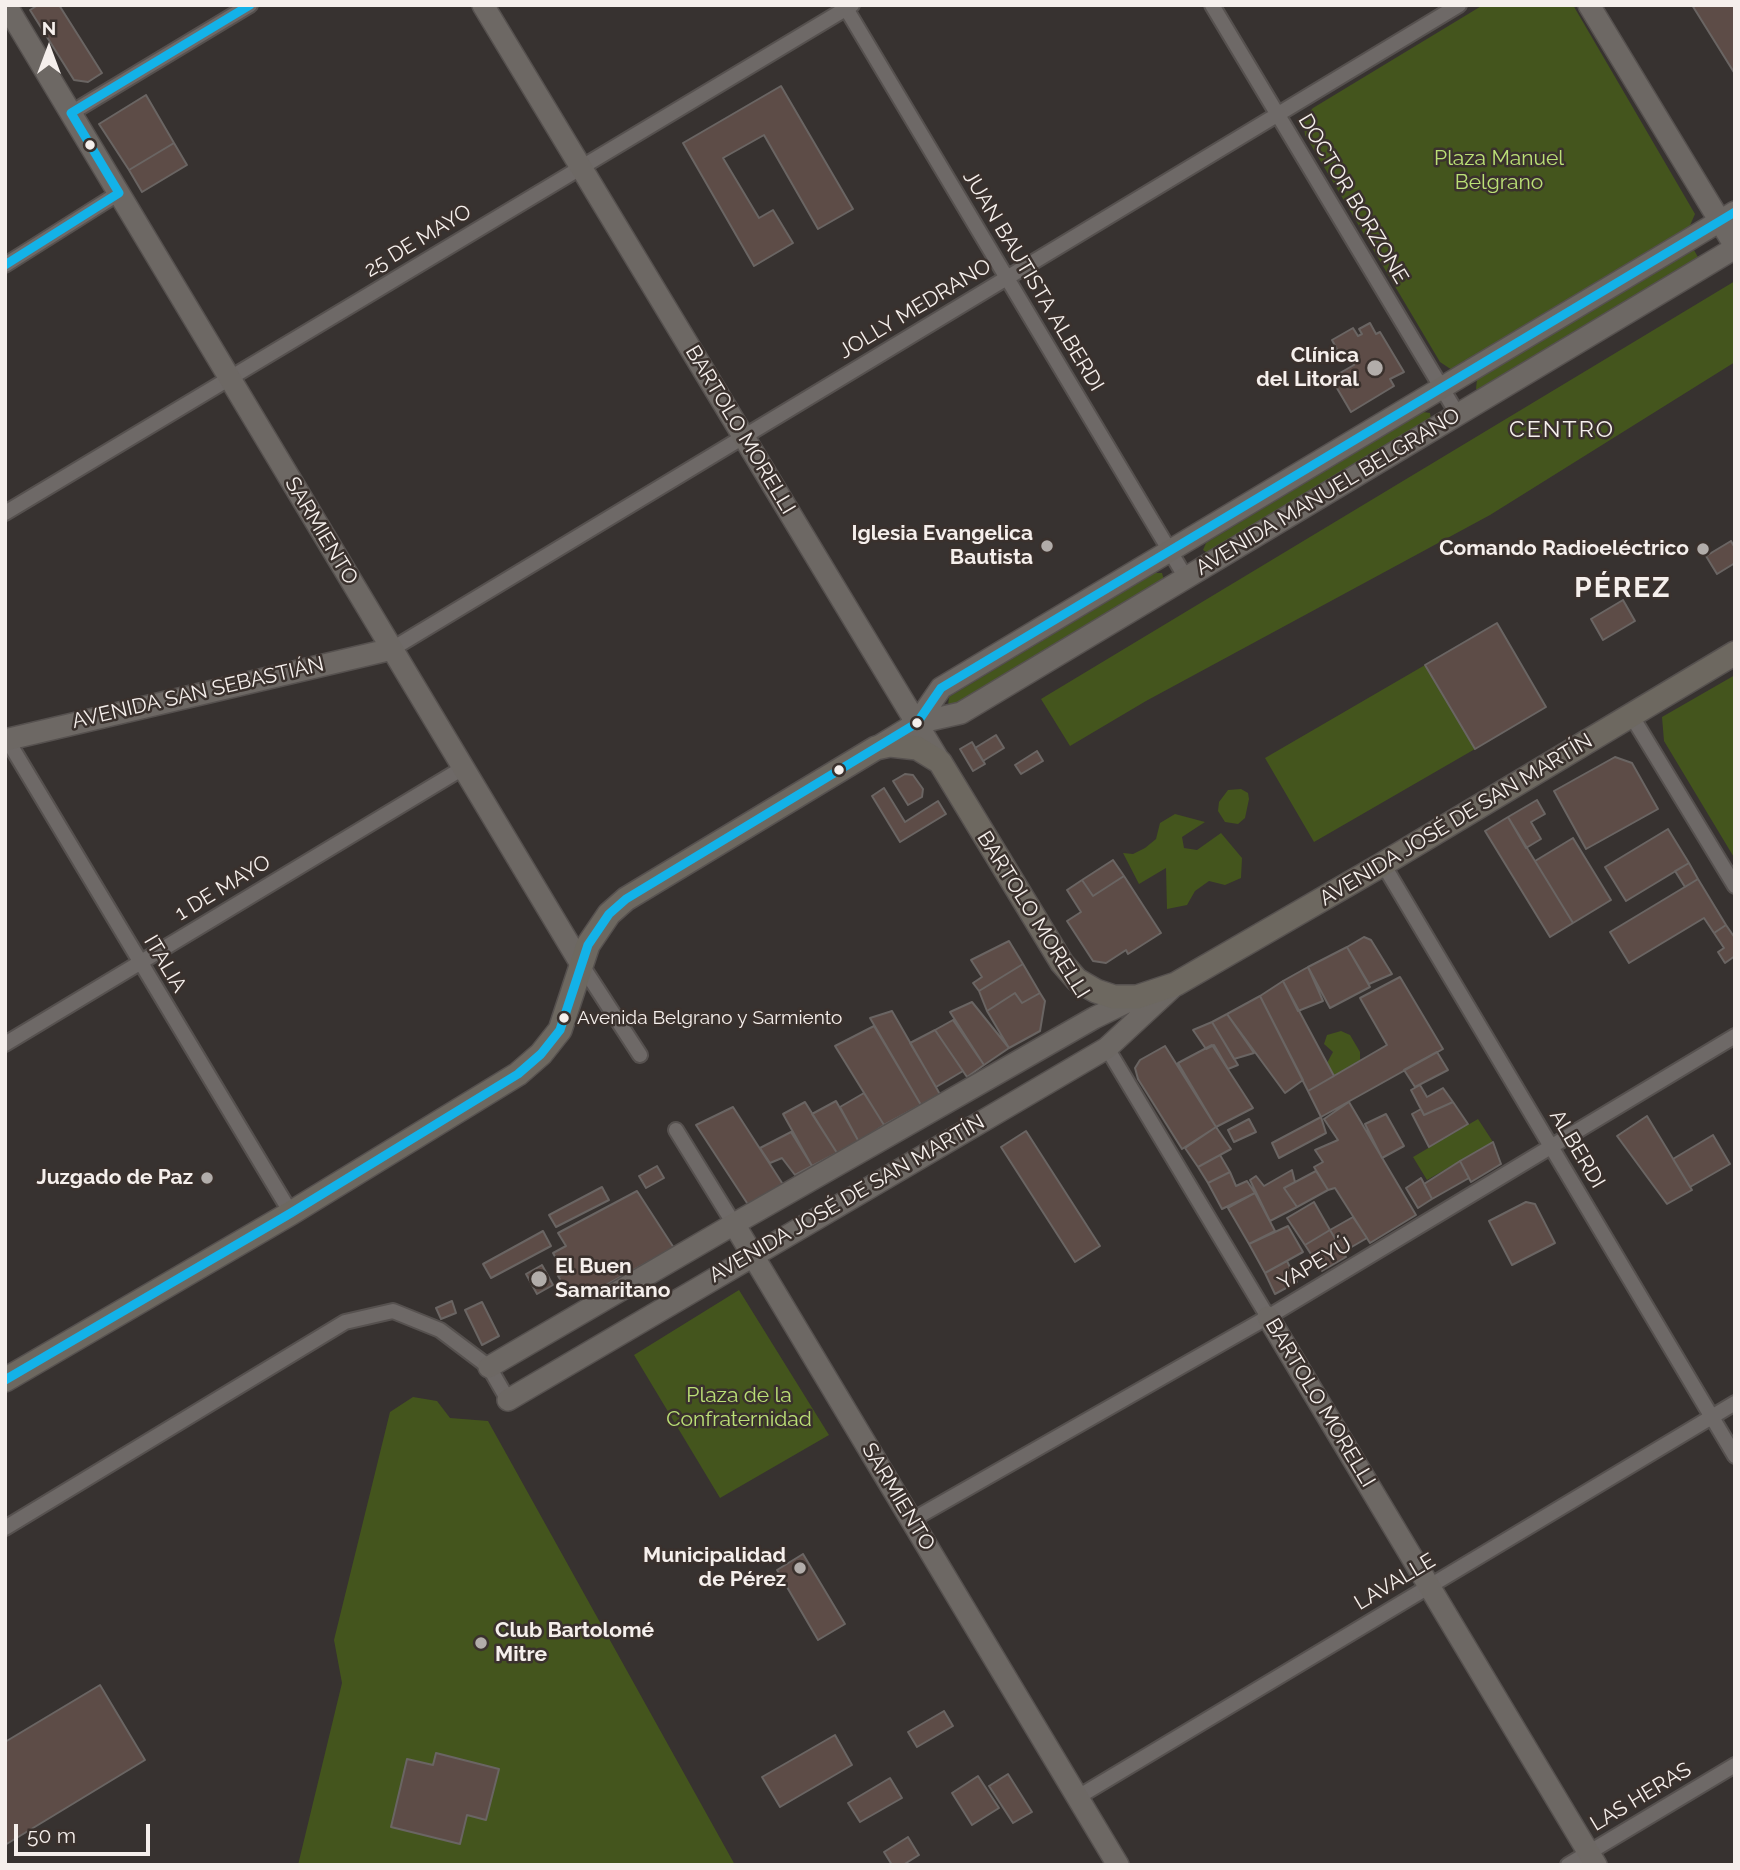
<!DOCTYPE html>
<html>
<head>
<meta charset="utf-8">
<style>
	body { margin:0 }
	#map { position:relative; width:1740px; height:1870px; overflow:hidden; background:#373230; font-family:Raleway,sans-serif }
	canvas { display:block }
	.frame { position:absolute; inset:0; border:7px solid #f5efec; pointer-events:none }
	.north { position:absolute; left:14px; top:14px; width:70px; height:70px; -webkit-text-stroke:5px #3a312d; paint-order:stroke; rotate:0deg; font-size:19px; font-weight:700; line-height:28px; text-align:center; color:#f5efec }
	.north::after { content:''; display:block; margin:auto; width:24px; height:32px; background:#f5efec; clip-path:polygon(50% 0,100% 100%,50% 72%,0 100%) }
	.scale { position:absolute; left:14px; top:1824px; width:136px; height:32px; box-sizing:border-box; border:4px solid #f5efec; border-top:0; padding-left:9px; font-size:21px; line-height:24px; white-space:nowrap; color:#f5efec; -webkit-text-stroke:5px #3a312d; paint-order:stroke }
</style>
</head>
<body>
<div id="map">
<canvas width="1740" height="1870"></canvas>
<div class="frame"></div>
<div class="north">N</div>
<div class="scale">50 m</div>
</div>
<script>
const ctx = document.querySelector('canvas').getContext('2d');
ctx.lineJoin = 'round';
function fillPath(path, color) {
  ctx.fillStyle = color;
  ctx.fill(path, 'evenodd');
}
function shape(rows) {
  const path = new Path2D();
  for (const r of rows) {
    path.moveTo(r[0], r[1]);
    for (let i = 2; i < r.length; i += 2) path.lineTo(r[i], r[i + 1]);
  }
  return path;
}
function stroke(path, color, width, dash) {
  ctx.strokeStyle = color;
  ctx.lineWidth = width;
  ctx.lineCap = dash ? 'butt' : 'round';
  ctx.setLineDash(dash || []);
  ctx.stroke(path);
}
function write(font, color, halo, rows, align = 'center') {
  ctx.font = font + ' Raleway,sans-serif';
  ctx.lineWidth = 5;
  ctx.setLineDash([]);
  ctx.textBaseline = 'middle';
  ctx.strokeStyle = halo;
  ctx.fillStyle = color;
  for (const [text, x, y, turn = 0] of rows) {
    ctx.save();
    ctx.translate(x, y);
    ctx.rotate((+turn || 0) * Math.PI / 180);
    ctx.textAlign = isNaN(turn) ? turn : align;
    if (halo) ctx.strokeText(text, 0, 0);
    ctx.fillText(text, 0, 0);
    ctx.restore();
  }
}
const green = shape([
	[1483,5,1573,5,1695,214,1688,230,1452,370,1440,362,1305,135,1303,119,1313,108],
	[1694,250,1699,259,1480,390,1476,389,1477,379],
	[1735,281,1735,362,1490,515,1146,701,1070,746,1041,699],
	[1423,412,1430,413,1431,420,1209,554,1203,550,1206,543],
	[1155,573,1162,573,1164,580,955,707,948,706,949,697],
	[1425,665,1475,749,1314,842,1265,758],
	[1735,675,1735,859,1664,741,1662,717],
	[1241,789,1248,793,1249,799,1245,818,1238,824,1225,822,1218,811,1219,802,1228,790],
	[1175,814,1205,822,1182,837,1184,848,1197,850,1221,833,1242,858,1241,878,1225,885,1209,881,1195,891,1187,905,1167,909,1166,868,1139,884,1123,853,1133,854,1145,848,1156,839,1160,823],
	[1341,1031,1350,1035,1360,1052,1360,1060,1334,1076,1327,1063,1333,1052,1324,1044,1327,1035],
	[1478,1119,1493,1142,1427,1180,1413,1157],
	[739,1290,829,1435,720,1498,634,1355],
	[413,1397,437,1401,450,1418,488,1421,735,1865,298,1865,342,1683,334,1640,390,1412]
]);
const building = shape([
	[38,5,59,5,102,73,88,82,74,80,30,10,38,5],
	[1692,5,1735,5,1735,74,1692,5],
	[781,86,853,209,818,229,764,135,723,158,759,218,773,210,793,243,754,266,683,143,781,86],
	[146,95,174,143,129,170,99,124,146,95],
	[174,143,187,165,142,192,129,170,174,143],
	[1370,323,1376,334,1380,332,1404,372,1390,379,1394,386,1351,412,1331,378,1354,365,1345,350,1339,353,1332,340,1353,328,1358,336,1362,334,1359,329,1370,323],
	[1731,541,1735,548,1735,563,1717,574,1706,556,1731,541],
	[1623,600,1635,621,1603,640,1591,619,1623,600],
	[1497,623,1546,707,1475,749,1425,665,1497,623],
	[996,735,1004,748,983,761,975,748,996,735],
	[972,742,985,764,973,771,960,749,972,742],
	[1037,751,1043,761,1021,774,1015,765,1037,751],
	[1615,757,1632,763,1658,809,1586,849,1554,791,1615,757],
	[905,774,913,775,923,789,922,797,908,805,893,781,905,774],
	[884,788,905,822,938,801,946,814,900,842,872,796,884,788],
	[1537,800,1545,814,1531,822,1541,839,1526,848,1508,817,1537,800],
	[1508,817,1573,923,1550,937,1485,831,1508,817],
	[1668,829,1689,863,1626,901,1605,867,1668,829],
	[1573,838,1611,900,1573,923,1535,861,1573,838],
	[1113,860,1124,876,1093,896,1082,880,1113,860],
	[1689,863,1698,879,1685,887,1675,871,1689,863],
	[1124,876,1161,933,1128,954,1126,950,1106,963,1093,961,1067,921,1081,912,1067,890,1082,880,1093,896,1124,876],
	[1698,879,1726,925,1714,933,1704,918,1629,963,1610,932,1698,879],
	[1726,925,1735,938,1735,956,1725,963,1718,952,1724,948,1714,933,1726,925],
	[1364,937,1371,940,1392,974,1369,984,1347,947,1364,937],
	[1009,941,1023,964,979,991,973,983,982,977,971,960,1009,941],
	[1347,947,1370,987,1330,1008,1308,967,1347,947],
	[1023,964,1040,993,1022,1003,1015,993,987,1011,979,991,1023,964],
	[1308,967,1323,1001,1298,1011,1283,981,1308,967],
	[1400,977,1443,1049,1321,1117,1308,1091,1387,1045,1360,998,1400,977],
	[1283,981,1334,1076,1308,1091,1260,996,1283,981],
	[1015,993,1022,1003,1040,993,1045,1001,1040,1031,1009,1048,987,1011,1015,993],
	[1260,996,1303,1080,1285,1093,1227,1014,1260,996],
	[972,1002,1009,1048,984,1065,950,1012,972,1002],
	[892,1011,941,1096,921,1105,870,1018,892,1011],
	[1227,1014,1254,1053,1234,1059,1212,1022,1227,1014],
	[953,1020,984,1065,967,1077,935,1030,953,1020],
	[1212,1022,1238,1065,1228,1069,1214,1045,1206,1049,1193,1030,1212,1022],
	[874,1026,921,1105,884,1125,835,1046,874,1026],
	[935,1030,963,1071,936,1087,910,1043,935,1030],
	[1212,1045,1253,1108,1216,1127,1178,1063,1212,1045],
	[1165,1046,1216,1127,1182,1149,1138,1079,1135,1068,1140,1060,1165,1046],
	[1437,1052,1448,1070,1415,1087,1404,1070,1437,1052],
	[1420,1085,1427,1097,1443,1088,1453,1102,1424,1115,1411,1090,1420,1085],
	[864,1093,884,1125,859,1142,840,1107,864,1093],
	[836,1101,859,1142,837,1153,812,1114,836,1101],
	[805,1102,837,1153,812,1166,783,1114,805,1102],
	[1349,1102,1416,1215,1370,1243,1335,1188,1328,1190,1314,1167,1323,1162,1315,1150,1338,1140,1324,1119,1349,1102],
	[1453,1102,1468,1124,1429,1147,1412,1114,1421,1109,1424,1115,1453,1102],
	[733,1107,784,1186,749,1206,696,1125,733,1107],
	[1386,1114,1404,1146,1382,1158,1365,1124,1386,1114],
	[1647,1116,1692,1190,1667,1204,1617,1136,1647,1116],
	[1321,1117,1326,1133,1279,1158,1272,1143,1321,1117],
	[1249,1119,1256,1132,1234,1142,1228,1130,1249,1119],
	[1216,1127,1231,1149,1198,1167,1185,1148,1216,1127],
	[1026,1131,1100,1246,1075,1262,1001,1147,1026,1131],
	[791,1132,812,1166,795,1175,782,1158,770,1163,760,1148,791,1132],
	[1713,1135,1730,1164,1690,1187,1673,1159,1713,1135],
	[1493,1142,1501,1164,1471,1182,1460,1161,1493,1142],
	[1220,1155,1230,1172,1208,1183,1198,1167,1220,1155],
	[1460,1161,1469,1178,1432,1199,1424,1184,1460,1161],
	[657,1166,664,1178,646,1188,639,1176,657,1166],
	[1292,1170,1295,1182,1284,1188,1297,1207,1270,1221,1250,1180,1256,1176,1264,1186,1292,1170],
	[1316,1171,1328,1190,1297,1207,1284,1188,1316,1171],
	[1230,1172,1236,1186,1247,1181,1255,1193,1222,1209,1208,1183,1230,1172],
	[1421,1178,1432,1199,1418,1208,1406,1188,1421,1178],
	[602,1187,609,1200,556,1227,549,1215,602,1187],
	[637,1191,674,1248,582,1298,574,1287,566,1289,558,1276,565,1274,553,1253,566,1246,558,1233,637,1191],
	[1255,1193,1275,1231,1249,1244,1228,1208,1255,1193],
	[1314,1202,1330,1230,1305,1245,1287,1218,1314,1202],
	[1526,1202,1535,1204,1555,1243,1512,1265,1489,1221,1526,1202],
	[1353,1217,1367,1238,1343,1252,1330,1230,1353,1217],
	[1288,1226,1303,1252,1265,1273,1249,1244,1288,1226],
	[1330,1230,1346,1257,1322,1271,1305,1245,1330,1230],
	[543,1231,551,1246,491,1278,483,1264,543,1231],
	[1287,1261,1297,1282,1275,1294,1265,1273,1287,1261],
	[542,1265,553,1285,537,1294,526,1274,542,1265],
	[452,1301,456,1313,441,1319,436,1308,452,1301],
	[482,1302,499,1336,482,1345,465,1310,482,1302],
	[803,1554,845,1624,818,1640,777,1570,803,1554],
	[100,1685,145,1760,5,1845,5,1742,100,1685],
	[944,1711,953,1726,917,1747,908,1732,944,1711],
	[835,1735,852,1765,780,1807,762,1777,835,1735],
	[436,1753,499,1769,486,1820,467,1815,460,1844,391,1827,407,1759,433,1765,436,1753],
	[1008,1774,1032,1812,1013,1823,989,1786,1008,1774],
	[978,1776,999,1808,972,1825,952,1793,978,1776],
	[890,1778,902,1798,860,1822,848,1803,890,1778],
	[908,1837,919,1855,903,1865,892,1865,884,1852,908,1837]
]);
const street = shape([
	[844,5,1186,578],
	[1212,5,1458,415],
	[71,113,250,5],
	[5,265,119,193],
	[5,513,852,5],
	[392,649,1459,5],
	[1631,715,1735,886],
	[5,736,291,1213],
	[1383,864,1735,1456],
	[581,964,640,1055],
	[5,1044,463,768],
	[1107,1048,1268,1317],
	[676,1130,734,1224],
	[912,1520,1268,1317,1735,1036],
	[5,1528,345,1322,393,1311,440,1330,489,1367,508,1400],
	[1078,1797,1735,1403],
	[1568,1865,1735,1765]
]);
const secondary = shape([
	[6,5,581,964],
	[483,5,940,762],
	[1589,5,1735,246],
	[917,723,941,688,1735,212],
	[5,740,392,649],
	[876,748,917,723,961,713,1735,248],
	[734,1224,1118,1865],
	[1268,1317,1596,1865],
	[489,1367,734,1224,1094,1018,1137,997],
	[508,1400,1107,1048,1176,984]
]);
const primary = shape([
	[5,1380,291,1213,518,1074,541,1054,560,1030,588,945,609,914,626,899,876,748,890,745,917,748,940,762,1062,963,1077,980,1096,991,1114,997,1137,997,1176,984,1383,864,1735,653]
]);
const bus1 = shape([
	[5,265,119,193,71,113,250,5],
	[5,1380,291,1213,518,1074,541,1054,560,1030,588,945,609,914,626,899,917,723,941,688,1735,212]
]);
const markers = [
	[90,145,6,"#f5efec"],
	[1375,368,9,"#b2adaa"],
	[1047,546,7,"#b2adaa"],
	[1703,549,7,"#b2adaa"],
	[917,723,6,"#f5efec"],
	[839,770,6,"#f5efec"],
	[564,1018,6,"#f5efec"],
	[207,1178,7,"#b2adaa"],
	[539,1279,9,"#b2adaa"],
	[800,1568,7,"#b2adaa"],
	[481,1643,7,"#b2adaa"]
];
const busNames = [
	["Avenida Belgrano y Sarmiento",577,1018]
];
const parkNames = [
	["Plaza Manuel",1499,159],
	["Belgrano",1499,183],
	["Plaza de la",739,1396],
	["Confraternidad",739,1420]
];
const streetNames = [
	["DOCTOR BORZONE",1353,199,59],
	["25 DE MAYO",418,241,-31],
	["JUAN BAUTISTA ALBERDI",1033,281,59],
	["JOLLY MEDRANO",915,309,-31],
	["BARTOLO MORELLI",740,430,59],
	["AVENIDA MANUEL BELGRANO",1328,492,-31],
	["SARMIENTO",321,531,59],
	["AVENIDA SAN SEBASTIÁN",198,693,-13],
	["AVENIDA JOSÉ DE SAN MARTÍN",1456,820,-31],
	["1 DE MAYO",223,888,-31],
	["BARTOLO MORELLI",1033,915,58],
	["ITALIA",165,964,59],
	["ALBERDI",1577,1149,59],
	["AVENIDA JOSÉ DE SAN MARTÍN",847,1199,-30],
	["YAPEYÚ",1315,1264,-31],
	["BARTOLO MORELLI",1320,1403,59],
	["SARMIENTO",898,1497,59],
	["LAVALLE",1395,1582,-31],
	["LAS HERAS",1641,1797,-31]
];
const poiNames = [
	["Clínica",1359,356],
	["del Litoral",1359,380],
	["Iglesia Evangelica",1033,534],
	["Bautista",1033,558],
	["Comando Radioeléctrico",1689,549],
	["Juzgado de Paz",193,1178],
	["El Buen",555,1267,"left"],
	["Samaritano",555,1291,"left"],
	["Municipalidad",786,1556],
	["de Pérez",786,1580],
	["Club Bartolomé",495,1631,"left"],
	["Mitre",495,1655,"left"]
];
const neighbourhoodNames = [
	["CENTRO",1562,430]
];
const districtNames = [
	["PÉREZ",1623,589]
];
fillPath(green, '#44551d');
fillPath(building, '#5d4c47');
stroke(building, '#6a6563', 2);
stroke(street, '#56514f', 18);
stroke(secondary, '#56514f', 24);
stroke(primary, '#56514f', 26);
stroke(street, '#6e6967', 14);
stroke(secondary, '#6d6864', 21);
stroke(primary, '#6d6860', 23);
stroke(bus1, '#13b2e8', 9);
for (const [x, y, r, color] of markers) {
  const dot = new Path2D();
  dot.arc(x, y, r, 0, 2 * Math.PI);
  ctx.fillStyle = color;
  ctx.fill(dot);
  stroke(dot, '#3a312d', 2.5);
}
write('19px', '#f5efec', '#3a312d', busNames, 'left');
write('21px', '#bbe076', '#3a312d', parkNames);
write('21px', '#f5efec', '#3a312d', streetNames);
write('bold 21px', '#f5efec', '#3a312d', poiNames, 'right');
ctx.letterSpacing = '2px';
write('23px', '#f5efec', '#3a312d', neighbourhoodNames);
ctx.letterSpacing = '0px';
ctx.letterSpacing = '2px';
write('bold 28px', '#f5efec', '#3a312d', districtNames);
ctx.letterSpacing = '0px';
</script>
</body>
</html>
